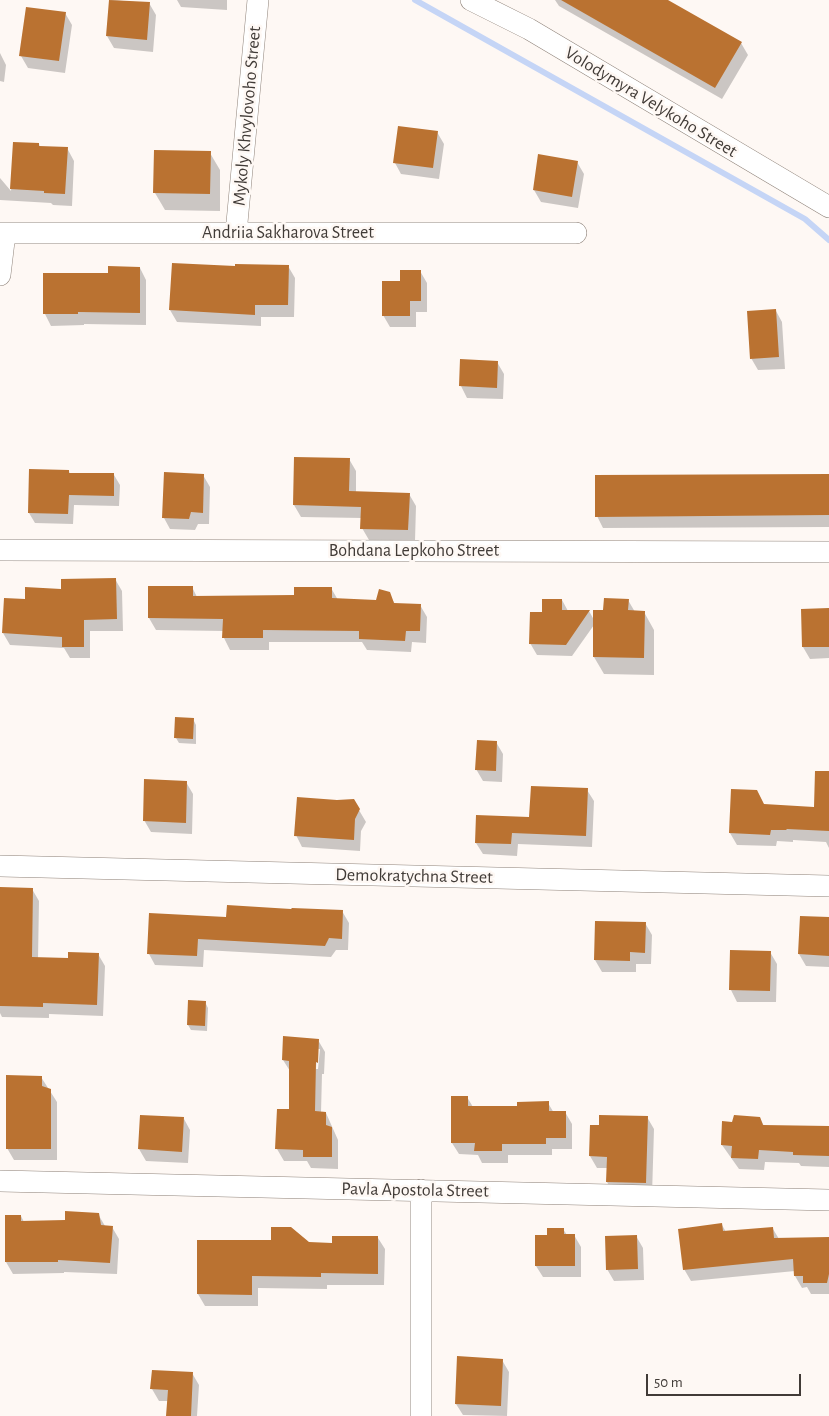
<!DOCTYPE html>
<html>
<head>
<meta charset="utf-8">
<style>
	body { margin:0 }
	#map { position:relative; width:829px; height:1416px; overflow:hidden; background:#fef8f4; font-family:"Alegreya Sans",sans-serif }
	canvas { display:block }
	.scale { position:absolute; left:646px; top:1374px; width:155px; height:22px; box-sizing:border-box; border:2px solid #413b37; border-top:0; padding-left:6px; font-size:15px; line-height:18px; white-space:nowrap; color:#413b37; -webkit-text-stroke:4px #fef8f4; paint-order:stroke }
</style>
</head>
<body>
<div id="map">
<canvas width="829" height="1416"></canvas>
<div class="scale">50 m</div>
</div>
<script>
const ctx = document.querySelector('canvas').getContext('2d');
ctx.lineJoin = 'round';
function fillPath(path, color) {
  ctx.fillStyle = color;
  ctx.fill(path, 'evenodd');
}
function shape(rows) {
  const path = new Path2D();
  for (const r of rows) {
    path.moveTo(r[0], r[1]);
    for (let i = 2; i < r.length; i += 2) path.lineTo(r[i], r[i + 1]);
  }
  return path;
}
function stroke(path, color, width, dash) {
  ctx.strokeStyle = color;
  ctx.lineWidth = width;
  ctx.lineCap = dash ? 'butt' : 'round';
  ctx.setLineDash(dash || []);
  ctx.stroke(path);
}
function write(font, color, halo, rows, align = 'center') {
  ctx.font = font + ' "Alegreya Sans",sans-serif';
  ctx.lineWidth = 5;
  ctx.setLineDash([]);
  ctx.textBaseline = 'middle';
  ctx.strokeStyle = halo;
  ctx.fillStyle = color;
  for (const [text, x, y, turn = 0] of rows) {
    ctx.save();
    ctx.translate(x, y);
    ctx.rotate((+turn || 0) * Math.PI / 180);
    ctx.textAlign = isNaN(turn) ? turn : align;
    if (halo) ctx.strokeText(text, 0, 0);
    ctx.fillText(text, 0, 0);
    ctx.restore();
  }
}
const shadow = shape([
	[111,0,149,3,156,15,153,52,114,48,107,36],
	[177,0,227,0,227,10,181,7],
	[555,0,665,0,741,43,748,55,722,99,559,6],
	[65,13,72,25,65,73,28,68,21,56],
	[0,53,6,65,4,82,0,81],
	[437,132,444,144,439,179,401,174,395,163],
	[14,143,39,144,40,147,67,148,74,161,72,206,53,205,51,203,0,200,0,178,11,191],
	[210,153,220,170,220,211,165,210,155,193],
	[577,162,584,174,578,208,541,202,534,190],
	[288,266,295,278,294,317,261,317,261,326,177,322,170,310,236,267],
	[140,268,146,280,146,325,84,324,84,325,51,326,45,314],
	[420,271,427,283,427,312,416,312,416,327,390,327,383,315,402,282],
	[776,311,782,322,785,369,758,370,751,358],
	[497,362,504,374,503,399,467,398,461,386],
	[295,458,349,459,356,471,356,493,409,494,416,506,415,541,369,540,362,528,362,518,301,517,294,505],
	[69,471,70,474,114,475,120,485,119,506,74,505,73,524,35,523,29,513],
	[203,475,210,487,209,524,198,524,195,530,170,529,164,518],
	[829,475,829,527,603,528,597,516],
	[115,579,122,591,123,631,90,631,90,658,70,658,64,648,10,645,3,633,5,600,26,601,62,590],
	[150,587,192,587,197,597,295,596,331,588,338,600,377,601,389,594,395,604,420,605,427,617,426,643,412,642,411,652,367,650,362,642,269,642,269,650,230,650,224,638,224,631,156,630,149,618],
	[562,600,568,611,589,611,594,620,605,612,628,600,635,612,644,612,654,630,654,675,604,674,594,657,594,625,572,656,537,655,530,643,543,614],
	[802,610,829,610,829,658,810,659,803,647],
	[193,719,196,725,196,744,179,743,176,738],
	[496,742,503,754,502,782,483,781,476,769],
	[186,782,193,794,192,834,151,832,144,820],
	[587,790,594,801,592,847,518,844,517,856,483,854,476,843,531,819],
	[829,795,829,848,826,842,793,840,793,842,777,841,776,846,737,845,730,833,764,805,815,808],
	[353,800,366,822,361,831,360,851,302,847,296,835,337,801],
	[0,888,32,889,39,901,38,959,69,959,98,954,105,966,103,1016,49,1014,49,1018,2,1017,0,1013],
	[293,911,342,911,349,923,348,950,336,950,331,957,204,950,203,967,155,965,149,954,227,918],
	[829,919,829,967,806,966,799,954],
	[645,923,652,935,651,964,636,964,636,972,602,972,595,960],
	[770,952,777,964,776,1002,737,1002,731,990],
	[205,1002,208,1008,207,1031,191,1030,188,1025],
	[318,1040,325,1052,324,1074,322,1074,321,1113,326,1113,338,1140,338,1169,311,1168,307,1161,284,1161,277,1149,290,1111,290,1071,283,1060],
	[317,1049,320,1049,318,1069,316,1069],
	[41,1077,57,1102,57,1160,14,1160,7,1148],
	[467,1097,473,1107,518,1107,548,1103,554,1113,565,1112,572,1124,572,1149,552,1149,552,1155,508,1155,508,1163,482,1163,478,1155,459,1154,452,1143],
	[647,1117,654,1129,652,1195,614,1194,607,1182,608,1168,597,1168,590,1156,600,1126],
	[760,1118,764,1126,829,1127,829,1167,801,1166,799,1163,765,1162,764,1170,739,1169,722,1145],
	[184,1119,190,1130,188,1163,146,1161,139,1149],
	[98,1214,105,1226,112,1227,119,1239,117,1274,64,1272,64,1273,13,1274,6,1262,21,1216,24,1222,66,1222],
	[722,1225,726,1232,773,1229,779,1239,829,1238,829,1294,811,1294,807,1287,802,1288,795,1276,795,1271,691,1281,684,1269],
	[563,1229,567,1235,574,1235,581,1247,581,1277,543,1277,536,1266],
	[636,1236,643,1248,644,1280,614,1281,607,1269],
	[378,1238,385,1249,384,1285,327,1285,327,1289,258,1288,258,1306,205,1306,198,1294,308,1244,333,1244],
	[502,1360,509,1372,507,1416,463,1415,456,1404],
	[192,1373,199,1385,197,1416,168,1416,168,1401,159,1401,152,1389]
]);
const stream = shape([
	[415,0,805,219,829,240]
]);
const building = shape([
	[109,0,150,2,147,40,106,36],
	[561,0,668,0,742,42,715,88],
	[26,7,66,12,59,61,19,56],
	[398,126,438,131,433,168,393,163],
	[13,142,39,143,39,146,68,147,65,194,44,193,44,191,10,189],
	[154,150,211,151,210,194,153,193],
	[538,154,578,161,572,197,533,190],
	[172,263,235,266,235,264,289,265,288,305,255,305,255,315,169,310],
	[108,266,140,267,140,313,78,312,78,314,43,314,43,273,108,273],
	[400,270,421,270,421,301,410,301,410,316,382,316,382,281,400,281],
	[776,309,779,357,750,359,747,311],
	[460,359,498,361,497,388,459,386],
	[294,457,350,458,349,491,410,493,408,530,360,529,361,507,293,505],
	[29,469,69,470,69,473,114,473,114,496,69,495,68,514,28,513],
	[164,472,204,474,203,513,191,512,189,519,162,518],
	[829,474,829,515,595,517,595,475],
	[116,578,117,619,84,620,84,647,62,647,62,637,2,633,4,598,25,599,25,587,61,589,61,579],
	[148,586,193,586,193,596,294,595,294,587,332,587,332,598,376,600,379,589,390,592,394,603,421,604,420,631,406,631,405,641,359,639,359,631,263,630,263,638,222,638,223,619,148,618],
	[604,598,629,599,628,610,645,611,644,658,593,657,593,610,603,610],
	[542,599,562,599,562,610,590,610,566,645,529,644,530,612,542,612],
	[829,608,829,647,802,647,801,609],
	[175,717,194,718,193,739,174,738],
	[477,740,497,741,496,771,475,770],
	[815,771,829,771,829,831,787,829,786,830,771,830,770,835,729,833,731,789,757,790,764,804,814,807],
	[144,779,187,781,186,823,143,821],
	[531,786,588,788,586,836,512,833,511,844,475,843,476,815,529,817],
	[297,797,337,800,354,799,360,809,355,819,354,840,294,836],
	[0,887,33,888,32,957,68,958,68,952,99,953,97,1005,43,1003,43,1007,0,1006],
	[227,905,291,909,292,908,343,910,342,939,329,938,325,946,198,939,197,956,147,954,149,913,226,917],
	[800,916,829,917,829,956,798,954],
	[595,921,646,922,645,953,630,952,630,961,594,960],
	[730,950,771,951,770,991,729,990],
	[188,1000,206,1001,205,1026,187,1025],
	[283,1036,319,1039,318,1063,316,1062,315,1111,326,1112,326,1125,332,1127,332,1157,303,1157,303,1150,275,1149,277,1109,289,1109,289,1061,282,1060],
	[6,1075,42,1076,42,1086,51,1089,51,1149,6,1149],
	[451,1096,468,1096,468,1106,517,1106,517,1102,549,1101,549,1111,566,1111,566,1138,546,1138,546,1144,502,1144,502,1151,474,1151,475,1143,451,1143],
	[140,1115,184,1117,182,1152,138,1149],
	[599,1115,648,1116,646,1183,606,1182,607,1157,589,1156,590,1125,599,1125],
	[734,1115,760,1117,763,1125,829,1126,829,1156,793,1155,793,1152,759,1150,758,1159,731,1158,732,1146,721,1145,722,1121,732,1122],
	[65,1211,99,1213,101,1225,113,1226,110,1263,58,1260,58,1262,5,1262,5,1215,21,1215,21,1221,65,1220],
	[722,1223,723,1231,773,1227,774,1238,829,1237,829,1274,827,1283,803,1283,803,1276,794,1276,793,1259,683,1270,678,1229],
	[271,1227,291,1227,309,1242,332,1243,332,1236,378,1236,378,1274,321,1273,321,1277,252,1276,252,1295,197,1294,197,1240,271,1240],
	[547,1228,564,1228,564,1234,575,1234,575,1266,535,1266,535,1235,547,1235],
	[637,1235,638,1269,606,1270,605,1236],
	[457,1356,503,1359,501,1406,455,1404],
	[152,1370,193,1372,191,1416,166,1416,168,1390,150,1389]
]);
const street = shape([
	[471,0,529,29,829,207],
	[0,233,576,233],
	[236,233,258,0],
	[0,275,5,233],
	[0,550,829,552],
	[0,866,829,886],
	[0,1181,829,1200],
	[421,1416,421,1190]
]);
const streetNames = [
	["Volodymyra Velykoho Street",651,102,31],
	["Mykoly Khvylovoho Street",247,116,-85],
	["Andriia Sakharova Street",288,233],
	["Bohdana Lepkoho Street",414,551],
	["Demokratychna Street",414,876,1],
	["Pavla Apostola Street",415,1190,1]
];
fillPath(shadow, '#0003');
stroke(stream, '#c5d5f6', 6);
fillPath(building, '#ba7231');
stroke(street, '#8e8279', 22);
stroke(street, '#fff', 21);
write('18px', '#413b37', '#fef8f4', streetNames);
</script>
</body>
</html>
